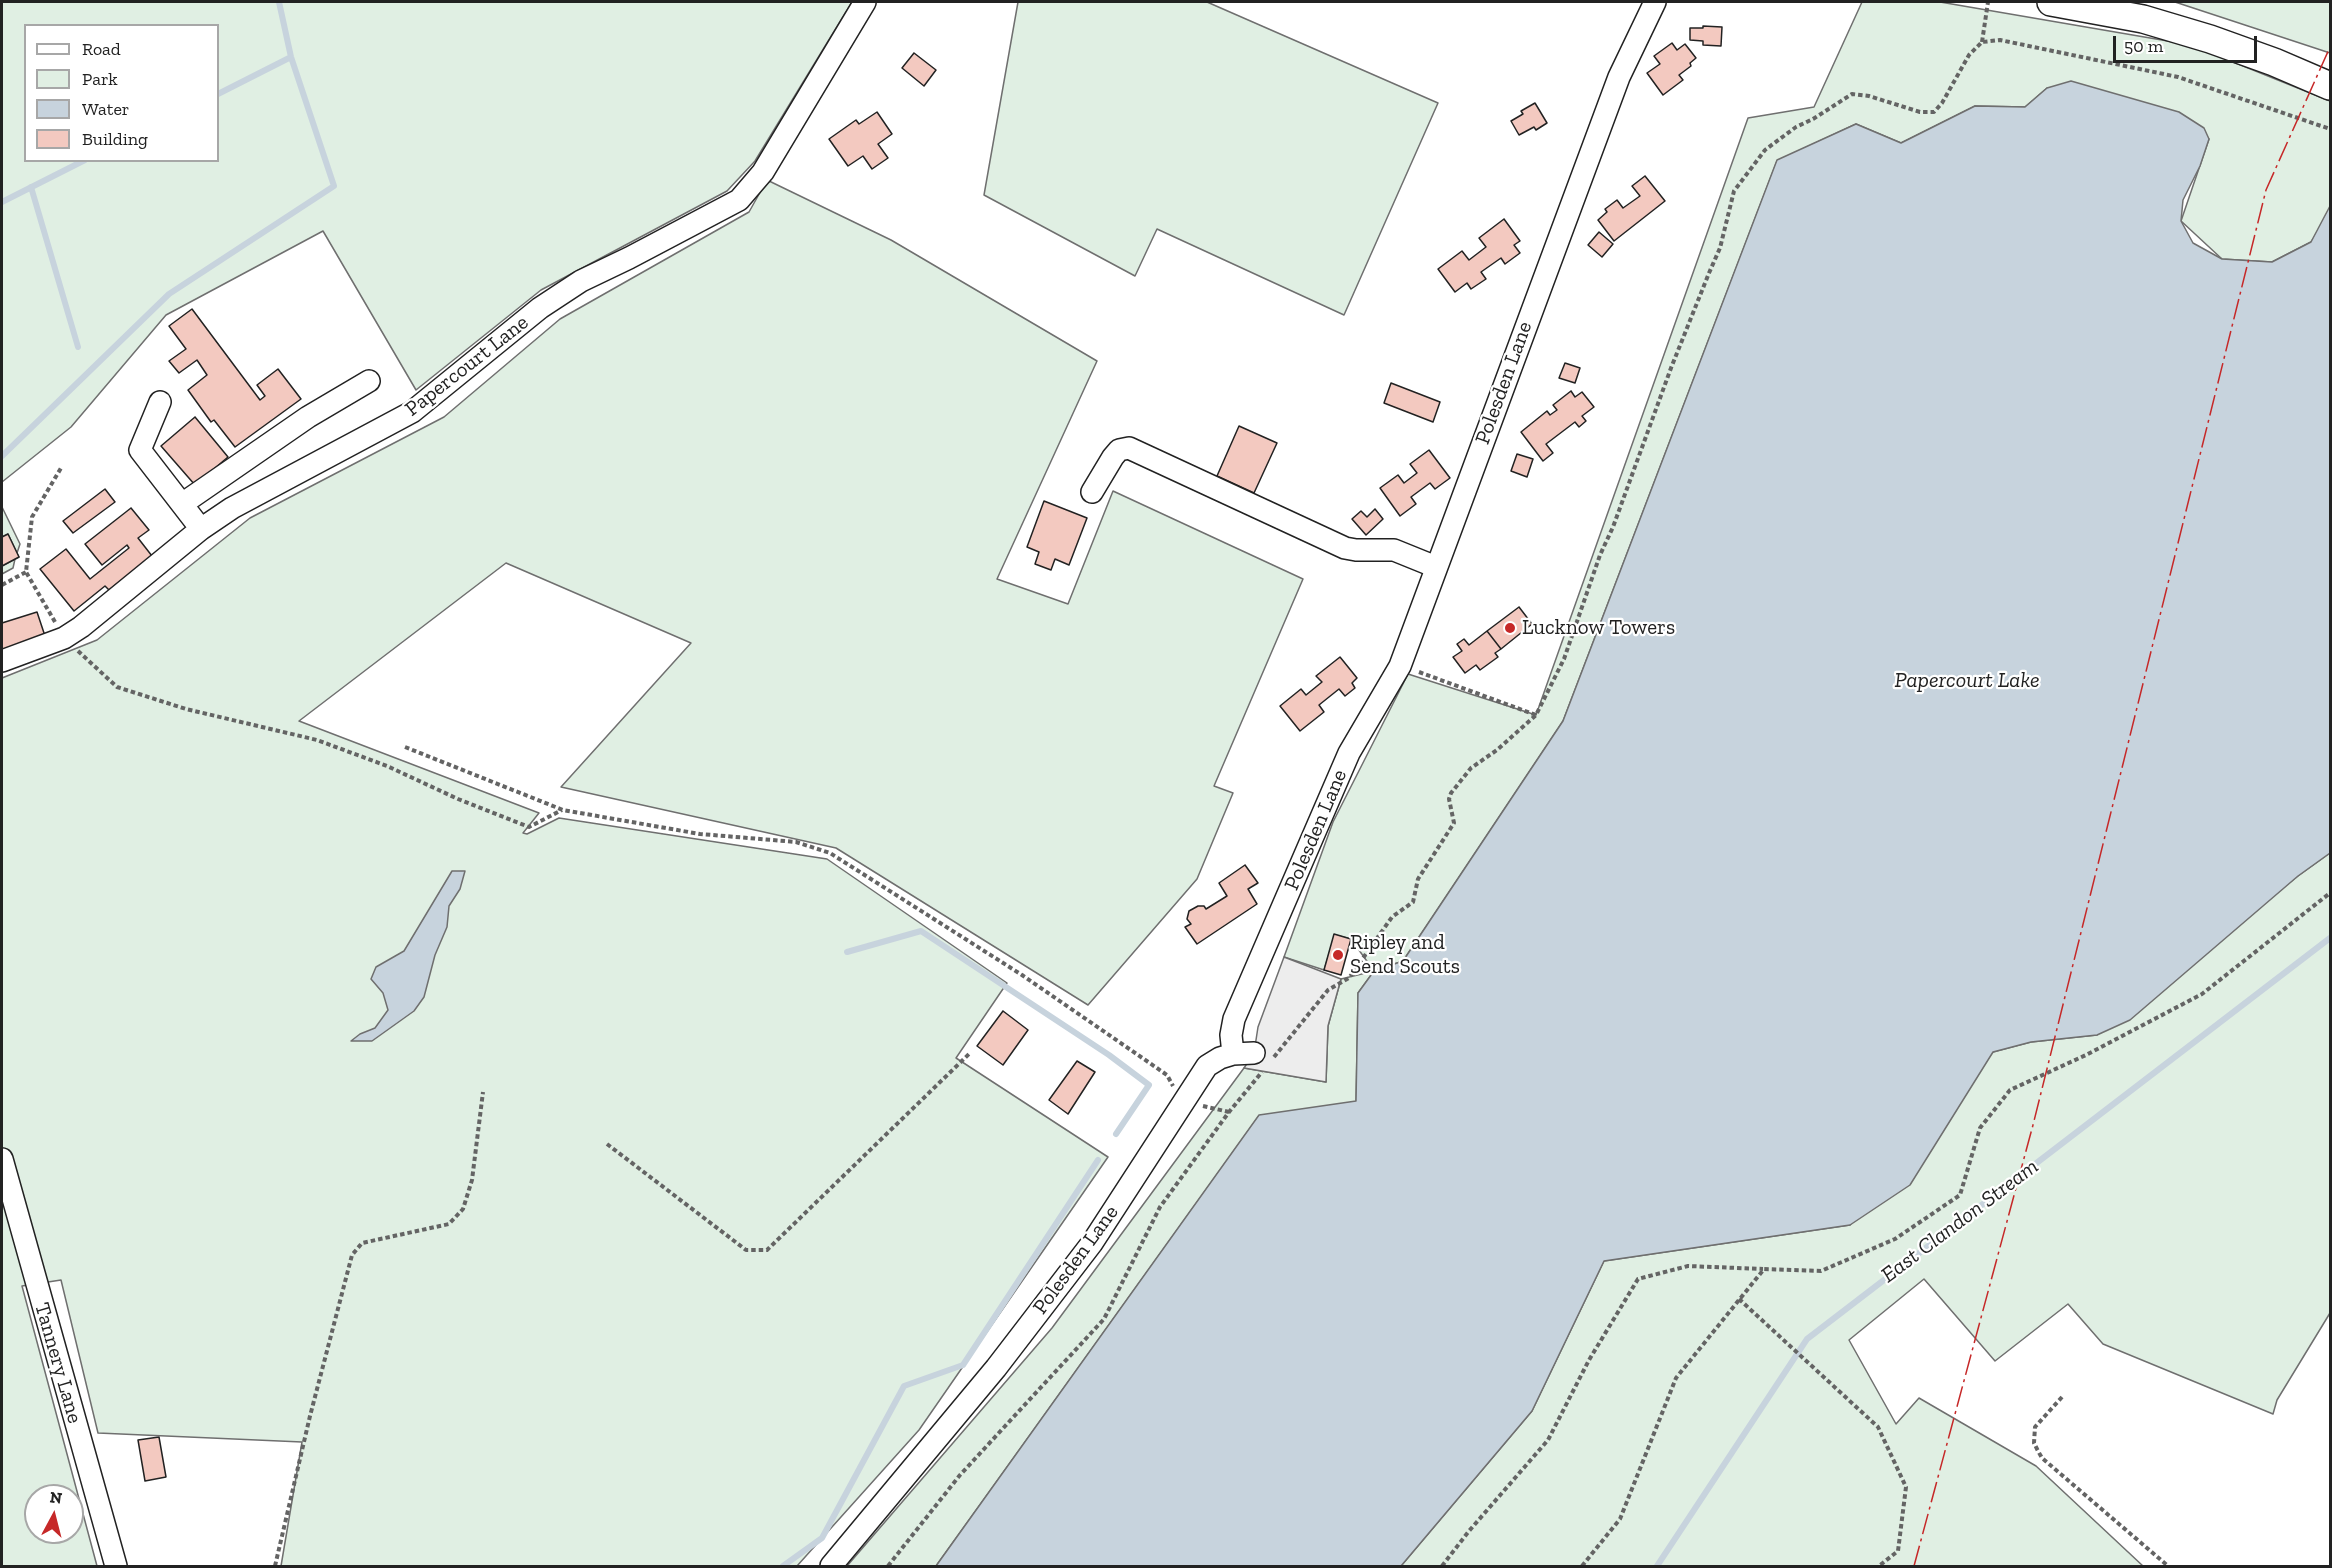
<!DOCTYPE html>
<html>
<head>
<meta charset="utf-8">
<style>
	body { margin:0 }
	#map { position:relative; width:2332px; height:1568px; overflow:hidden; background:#fff; font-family:"Zilla Slab",serif }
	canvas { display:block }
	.frame { position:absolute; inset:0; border:3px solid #222; pointer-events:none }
	.legend { position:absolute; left:24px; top:24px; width:195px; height:138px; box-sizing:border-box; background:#fff; border:2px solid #a7a7a7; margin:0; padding:8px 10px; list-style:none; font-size:18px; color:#222 }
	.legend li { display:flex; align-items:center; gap:12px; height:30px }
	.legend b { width:30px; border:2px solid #a7a7a7 }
	.north { position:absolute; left:24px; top:1484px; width:60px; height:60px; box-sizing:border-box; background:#fff; border:2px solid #a7a7a7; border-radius:50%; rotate:7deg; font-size:16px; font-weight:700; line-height:24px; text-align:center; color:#222 }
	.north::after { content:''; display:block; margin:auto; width:21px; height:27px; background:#c62828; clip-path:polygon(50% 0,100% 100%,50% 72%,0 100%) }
	.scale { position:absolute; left:2113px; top:36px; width:144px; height:27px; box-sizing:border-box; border:3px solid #222; border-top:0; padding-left:8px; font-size:18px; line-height:21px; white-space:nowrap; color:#222; -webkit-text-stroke:4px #fff; paint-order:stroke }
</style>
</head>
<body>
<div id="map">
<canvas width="2332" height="1568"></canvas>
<div class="frame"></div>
<ul class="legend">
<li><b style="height:8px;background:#fff"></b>Road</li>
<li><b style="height:16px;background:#e0efe3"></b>Park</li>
<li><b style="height:16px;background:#c7d3dd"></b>Water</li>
<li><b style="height:16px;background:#f3c9c0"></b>Building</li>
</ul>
<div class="north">N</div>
<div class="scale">50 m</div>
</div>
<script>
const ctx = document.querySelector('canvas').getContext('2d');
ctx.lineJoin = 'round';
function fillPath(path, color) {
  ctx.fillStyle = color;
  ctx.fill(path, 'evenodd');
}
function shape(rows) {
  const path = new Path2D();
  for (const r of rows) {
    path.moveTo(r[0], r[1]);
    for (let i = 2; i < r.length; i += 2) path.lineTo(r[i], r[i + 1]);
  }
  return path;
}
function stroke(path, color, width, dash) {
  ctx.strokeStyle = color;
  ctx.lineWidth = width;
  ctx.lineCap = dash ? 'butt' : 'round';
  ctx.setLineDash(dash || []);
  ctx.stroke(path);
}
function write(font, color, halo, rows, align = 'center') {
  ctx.font = font + ' "Zilla Slab",serif';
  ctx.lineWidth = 4.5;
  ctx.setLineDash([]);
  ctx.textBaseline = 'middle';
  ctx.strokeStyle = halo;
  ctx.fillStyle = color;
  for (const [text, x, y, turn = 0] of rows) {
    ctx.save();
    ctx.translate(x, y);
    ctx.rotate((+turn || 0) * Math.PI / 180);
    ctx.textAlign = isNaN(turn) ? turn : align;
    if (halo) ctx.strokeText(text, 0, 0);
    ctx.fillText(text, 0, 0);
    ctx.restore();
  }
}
const green = shape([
	[2,2,852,2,755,161,727,191,541,290,416,390,323,231,166,315,71,427,2,482,2,2],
	[26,26,218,26,218,160,26,160,26,26],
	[1018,2,1207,2,1438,103,1344,315,1157,229,1135,276,984,195,1018,2],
	[1862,2,1940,2,2191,45,2330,101,2330,214,2311,242,2272,262,2222,259,2181,221,2209,139,2047,88,2025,107,1975,106,1901,143,1856,124,1777,161,1563,721,1403,961,1374,971,1358,993,1356,1102,1259,1116,936,1566,847,1566,1052,1328,1244,1068,1326,1082,1328,1026,1341,979,1374,971,1351,939,1335,935,1324,970,1284,957,1333,822,1408,674,1536,715,1748,118,1814,107,1862,2],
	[2175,2,2330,2,2330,53,2175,2],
	[767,180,891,240,1097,361,997,579,1068,604,1113,491,1303,579,1214,786,1233,793,1197,879,1088,1005,836,848,561,787,691,643,506,563,299,721,539,813,523,833,527,834,559,818,827,859,1007,983,956,1058,1108,1157,919,1430,797,1566,281,1566,302,1442,98,1433,61,1280,22,1286,97,1566,2,1566,2,678,97,640,250,518,444,417,560,319,749,212,767,180],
	[36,1496,72,1496,72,1532,36,1532,36,1496],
	[2,507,20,544,17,553,19,557,15,559,13,568,2,574,2,566,15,559,17,553,8,534,2,537,2,507],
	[2330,853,2330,1313,2277,1400,2273,1414,2103,1344,2068,1304,1995,1361,1924,1279,1849,1340,1896,1424,1919,1398,2036,1466,2143,1566,1401,1566,1532,1411,1604,1261,1850,1225,1993,1052,2031,1042,2097,1035,2298,876,2330,853]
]);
const parking = shape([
	[1284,957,1341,979,1328,1026,1326,1082,1244,1068,1254,1053,1258,1027,1284,957]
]);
const water = shape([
	[2071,81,2179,112,2204,128,2209,139,2200,166,2183,200,2181,221,2193,243,2222,259,2272,262,2311,242,2330,206,2330,853,2298,876,2130,1020,2097,1035,2031,1042,1993,1052,1910,1185,1850,1225,1604,1261,1532,1411,1401,1566,936,1566,1259,1115,1356,1101,1358,993,1374,971,1403,961,1563,721,1777,160,1856,124,1901,143,1975,106,2025,107,2047,88,2071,81],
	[452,871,465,871,460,889,449,906,447,927,435,955,424,997,414,1011,372,1041,351,1041,360,1034,375,1028,388,1010,383,993,371,979,376,967,404,951,452,871]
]);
const stream = shape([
	[218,94,291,57],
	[31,187,78,347],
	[2,202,85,160],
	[2,456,169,294,334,186,291,57,279,2],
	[847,952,921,931,1109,1055,1149,1085,1116,1134],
	[783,1566,822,1538,904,1386,963,1365,1098,1160],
	[1657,1566,1807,1339,2330,938]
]);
const building = shape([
	[1703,26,1722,27,1721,46,1703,45,1703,41,1690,40,1690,28,1703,28,1703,26],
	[1672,43,1677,50,1685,44,1696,58,1690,63,1691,66,1679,75,1683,80,1663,95,1647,73,1660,64,1654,56,1672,43],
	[914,53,936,70,924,86,902,68,914,53],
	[1535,103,1547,123,1536,130,1534,127,1519,135,1511,121,1523,114,1521,111,1535,103],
	[877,112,892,134,878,144,888,158,872,169,863,156,848,166,829,139,856,120,859,124,877,112],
	[1645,176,1665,201,1614,241,1598,220,1607,212,1605,209,1617,200,1623,208,1640,196,1632,186,1645,176],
	[1504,219,1520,241,1514,245,1520,253,1505,264,1501,258,1481,272,1486,279,1471,289,1467,283,1455,292,1438,269,1462,251,1469,260,1486,247,1479,238,1504,219],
	[1599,232,1613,244,1602,257,1588,245,1599,232],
	[192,309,260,400,265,396,257,385,278,369,301,399,235,447,214,420,211,422,188,390,207,375,197,360,179,373,169,361,186,349,169,326,192,309],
	[1565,363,1580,368,1575,383,1559,378,1565,363],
	[1391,383,1440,402,1433,422,1384,403,1391,383],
	[1571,391,1575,397,1582,392,1594,407,1582,416,1586,421,1579,427,1575,422,1546,444,1553,453,1543,461,1521,432,1547,411,1550,415,1557,410,1553,405,1571,391],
	[195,417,228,457,195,485,161,446,195,417],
	[1239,426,1277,443,1254,493,1217,476,1239,426],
	[1429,450,1450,478,1435,489,1430,483,1411,497,1416,504,1400,516,1380,488,1398,475,1404,483,1417,473,1410,464,1429,450],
	[1517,454,1533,459,1527,477,1511,471,1517,454],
	[105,489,115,502,73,533,63,521,105,489],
	[1044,501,1087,518,1069,565,1055,559,1051,570,1035,564,1039,552,1027,547,1044,501],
	[131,508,149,530,138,538,152,556,109,590,105,586,74,611,40,569,66,549,90,579,129,548,127,545,102,565,85,544,131,508],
	[1375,509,1383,519,1366,535,1352,519,1361,511,1367,517,1375,509],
	[8,534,19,557,2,566,2,537,8,534],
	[1519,607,1532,624,1501,649,1487,631,1519,607],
	[37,612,45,636,2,650,2,623,37,612],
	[1487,631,1501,649,1495,653,1498,657,1480,670,1476,665,1465,673,1453,657,1462,651,1457,644,1464,639,1469,645,1487,631],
	[1340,657,1357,678,1352,683,1355,688,1345,696,1339,689,1319,705,1324,712,1300,731,1280,706,1301,689,1306,695,1322,682,1316,676,1340,657],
	[1245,865,1258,883,1248,889,1257,904,1197,944,1185,927,1191,924,1187,919,1189,911,1198,906,1204,906,1206,909,1227,896,1219,883,1245,865],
	[1334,934,1351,939,1341,975,1324,970,1334,934],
	[1003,1011,1028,1030,1003,1065,977,1046,1003,1011],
	[1077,1061,1095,1072,1068,1114,1049,1100,1077,1061],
	[159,1437,166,1477,145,1481,138,1440,159,1437]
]);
const path = shape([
	[1982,42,1988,2],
	[2,585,26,572],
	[55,622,26,572,32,517,61,468],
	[78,651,117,687,186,709,317,740,387,766,458,799,529,827,562,810],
	[1419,672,1536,715],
	[405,747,563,810,700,834,796,842,830,853,1022,975,1167,1075,1173,1086],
	[1274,1057,1328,990,1349,978,1392,917,1413,902,1418,879,1454,823,1449,799,1451,793,1471,768,1497,750,1536,715,1564,659,1600,555,1613,527,1671,368,1709,273,1720,248,1734,191,1765,150,1796,127,1813,119,1852,94,1869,96,1920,112,1934,112,1942,103,1969,55,1982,42,2000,40,2178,77,2330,129],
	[1203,1106,1229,1112],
	[607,1144,746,1250,767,1250,969,1054],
	[1739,1299,1878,1427,1906,1487,1898,1551,1879,1566],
	[2062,1397,2035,1427,2034,1443,2038,1451,2042,1458,2168,1566],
	[275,1566,310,1416,352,1255,362,1243,449,1224,463,1209,472,1180,483,1092],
	[888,1566,960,1475,1104,1319,1160,1207,1229,1112,1262,1072],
	[1442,1566,1469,1531,1548,1440,1589,1360,1638,1279,1688,1266,1763,1269],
	[1582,1566,1620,1519,1676,1378,1764,1269,1821,1271,1895,1239,1960,1195,1980,1128,2010,1090,2086,1055,2202,994,2330,893]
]);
const minor = shape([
	[160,402,140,450,201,529],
	[1092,492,1113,457,1119,450,1129,448,1345,548,1356,550,1394,550,1436,567],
	[182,504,308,417,369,381],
	[2,661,64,638,81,627,201,529,232,508,412,412,540,308,581,281,629,258,739,200,763,172,865,2],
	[1233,1054,1254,1053],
	[2,1159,116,1566],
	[831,1566,996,1368,1092,1243,1207,1066,1220,1058,1233,1054,1231,1035,1234,1019,1349,753,1400,666,1619,77,1655,2]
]);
const major = shape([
	[2051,2,2143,19,2210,39,2274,62,2330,86]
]);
const power = shape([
	[1914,1566,2033,1125,2266,190,2330,47]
]);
const markers = [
	[1510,628,6,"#c62828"],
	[1338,955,6,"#c62828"]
];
const streetNames = [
	["Papercourt Lane",467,366,-38],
	["Polesden Lane",1504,383,-70],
	["Polesden Lane",1316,830,-67],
	["Polesden Lane",1076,1260,-54],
	["Tannery Lane",58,1363,74]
];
const poiNames = [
	["Lucknow Towers",1522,628],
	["Ripley and",1350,943],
	["Send Scouts",1350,967]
];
const waterNames = [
	["Papercourt Lake",1967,681],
	["East Clandon Stream",1960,1221,-37]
];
fillPath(green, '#e0efe3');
stroke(green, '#6f6f6f', 1.5);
fillPath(parking, '#ededed');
stroke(parking, '#6f6f6f', 1.5);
fillPath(water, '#c7d3dd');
stroke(water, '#6f6f6f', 1.5);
stroke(stream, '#c7d3dd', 6);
fillPath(building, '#f3c9c0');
stroke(building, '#222', 1.5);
stroke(minor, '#222', 24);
stroke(major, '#222', 30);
stroke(path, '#646464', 4, [4.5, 3]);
stroke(minor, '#fff', 21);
stroke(major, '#fff', 27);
stroke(power, '#c62828', 1.5, [21, 4.5, 3, 4.5]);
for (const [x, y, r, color] of markers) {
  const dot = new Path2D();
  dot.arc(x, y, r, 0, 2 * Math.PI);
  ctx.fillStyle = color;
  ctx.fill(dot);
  stroke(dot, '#fff', 2);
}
write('21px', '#222', '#fff', streetNames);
write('21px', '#222', '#fff', poiNames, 'left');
write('italic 22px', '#222', '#fff', waterNames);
</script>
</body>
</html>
